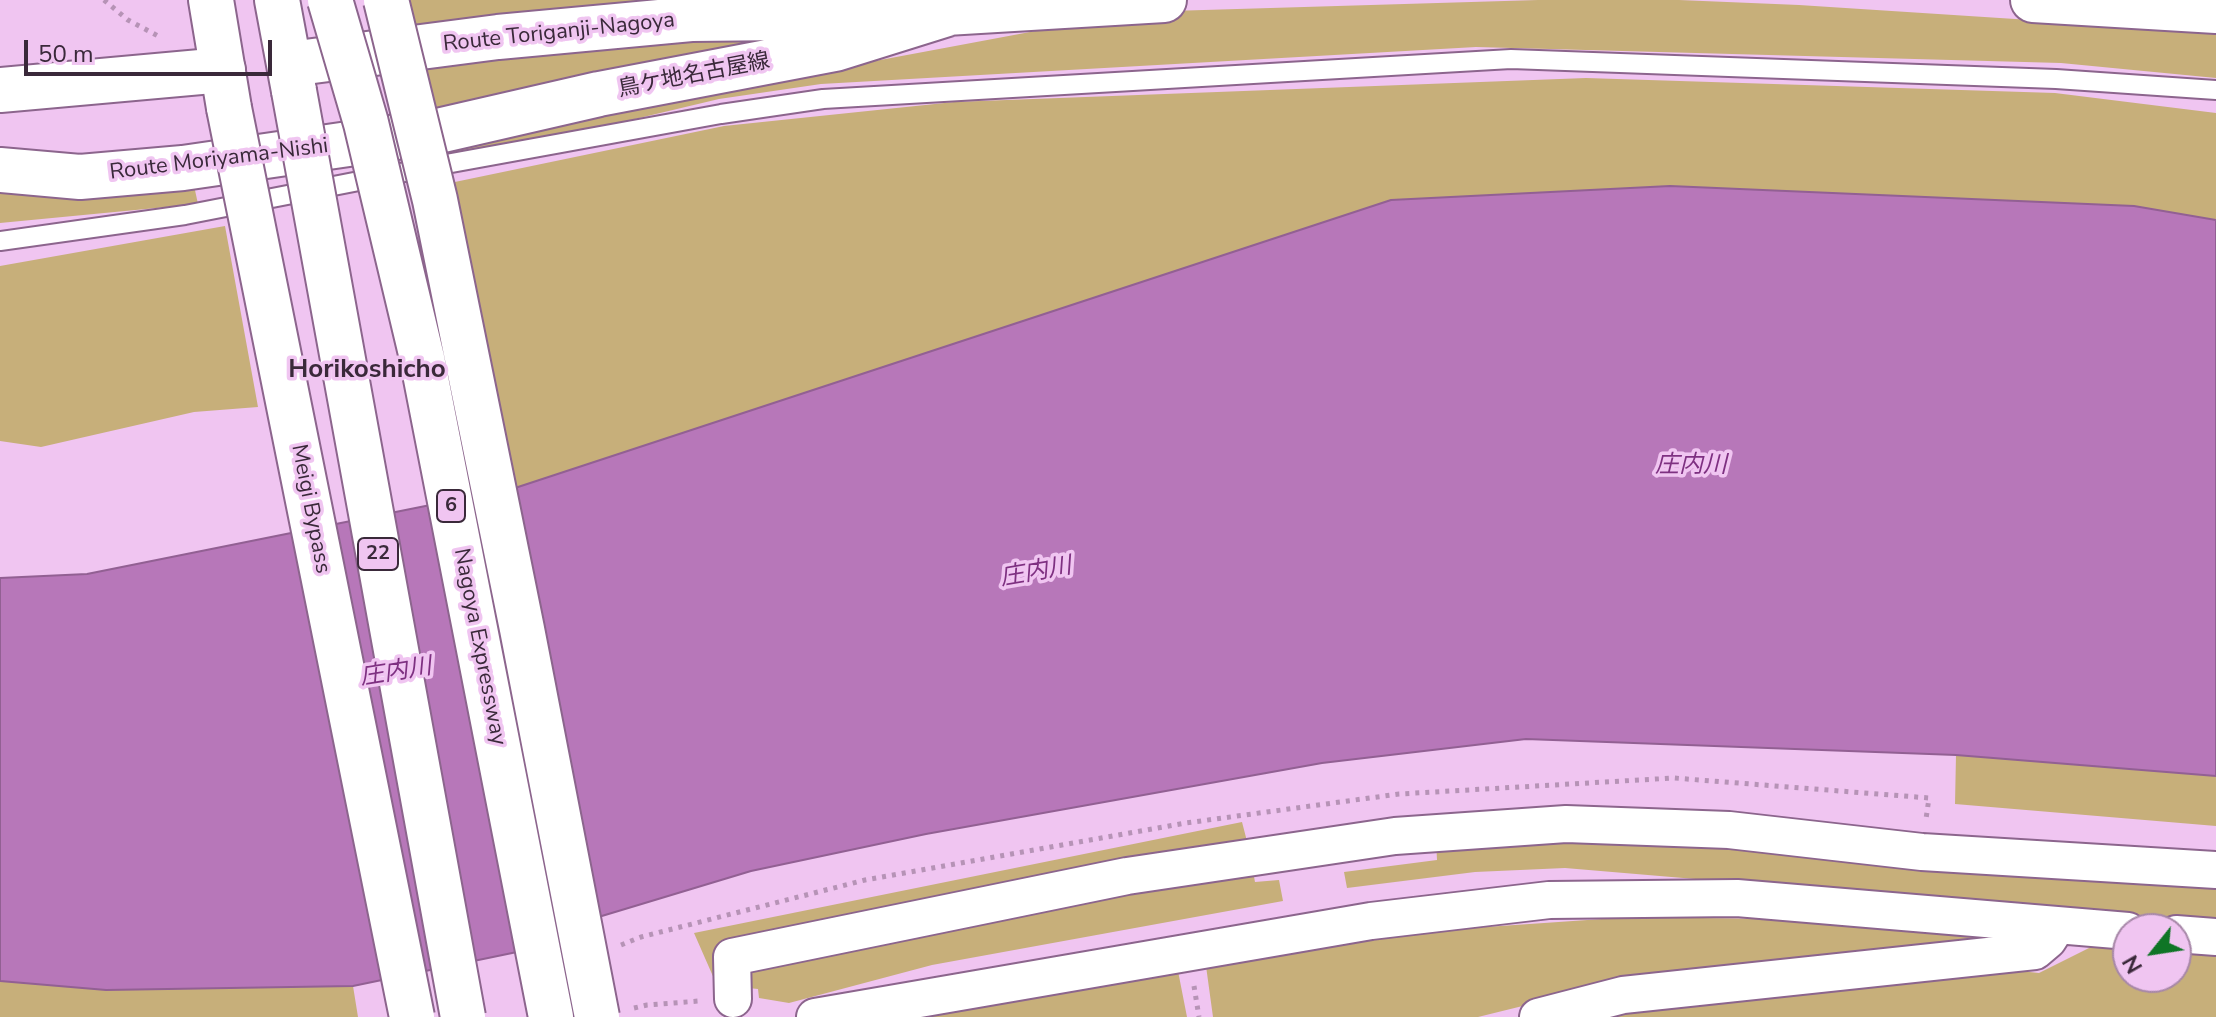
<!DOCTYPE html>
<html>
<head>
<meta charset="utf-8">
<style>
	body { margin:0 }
	#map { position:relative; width:2216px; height:1017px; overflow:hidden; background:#f0c5f1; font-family:"Nunito Sans",sans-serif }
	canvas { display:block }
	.north { position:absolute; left:2112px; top:913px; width:80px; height:80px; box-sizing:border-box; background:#f0c5f1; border:2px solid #a787a8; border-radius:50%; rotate:240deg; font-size:22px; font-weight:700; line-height:32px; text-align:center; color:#3a293a }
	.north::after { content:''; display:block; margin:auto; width:28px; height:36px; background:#0f7526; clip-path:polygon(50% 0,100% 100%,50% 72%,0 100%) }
	.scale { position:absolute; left:24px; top:40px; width:248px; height:36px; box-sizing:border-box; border:4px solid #3a293a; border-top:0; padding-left:10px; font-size:24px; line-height:28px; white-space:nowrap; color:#3a293a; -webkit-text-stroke:6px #f0c5f1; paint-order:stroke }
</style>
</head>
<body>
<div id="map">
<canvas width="2216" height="1017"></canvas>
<div class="north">N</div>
<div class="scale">50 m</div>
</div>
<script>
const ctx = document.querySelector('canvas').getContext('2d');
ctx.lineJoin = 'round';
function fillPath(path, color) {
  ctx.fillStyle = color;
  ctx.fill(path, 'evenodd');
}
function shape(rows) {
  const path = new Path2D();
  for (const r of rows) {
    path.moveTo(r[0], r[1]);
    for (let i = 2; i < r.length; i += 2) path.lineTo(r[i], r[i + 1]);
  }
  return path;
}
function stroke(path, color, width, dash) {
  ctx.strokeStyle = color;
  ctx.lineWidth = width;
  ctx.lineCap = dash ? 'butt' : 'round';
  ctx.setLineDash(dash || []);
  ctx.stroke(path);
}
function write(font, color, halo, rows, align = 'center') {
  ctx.font = font + ' "Nunito Sans","Noto Sans JP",sans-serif';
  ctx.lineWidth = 7;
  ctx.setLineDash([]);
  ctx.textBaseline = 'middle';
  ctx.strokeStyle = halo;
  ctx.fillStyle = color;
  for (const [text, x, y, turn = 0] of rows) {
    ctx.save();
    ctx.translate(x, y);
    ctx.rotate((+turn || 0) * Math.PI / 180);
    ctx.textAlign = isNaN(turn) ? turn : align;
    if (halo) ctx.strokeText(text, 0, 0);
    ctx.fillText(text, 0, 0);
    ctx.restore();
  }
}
const green = shape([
	[393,0,879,0,816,72,1137,12,1538,0,1679,0,1799,5,2216,32,2216,78,2061,63,1476,47,821,84,719,99,446,164],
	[1586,78,2055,93,2216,113,2216,220,2134,206,1670,186,1391,200,515,488,450,183,724,126,954,102],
	[193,181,198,204,0,223,0,187],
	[225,226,258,407,194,412,41,447,0,441,0,266],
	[1956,755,2216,776,2216,826,1955,804],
	[1242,822,1249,849,727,953,719,990,694,933],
	[1565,831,2216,883,2216,923,1565,868,1475,872,1347,888,1344,872,1437,860,1436,840],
	[1251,861,1255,882,1279,880,1283,901,932,965,789,1003,759,998,758,989,739,987,740,961],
	[1631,917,1774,919,2004,940,1624,981,1478,1017,1213,1017,1206,966,1399,933],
	[2093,946,2128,949,2128,977,2176,977,2176,952,2216,955,2216,1017,1599,1017,1618,1012,2010,970,2039,973],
	[1178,971,1187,1017,913,1017],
	[0,981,106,990,353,986,358,1017,0,1017]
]);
const water = shape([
	[1670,186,2134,206,2216,220,2216,776,1956,755,1526,739,1322,763,926,834,751,871,572,925,517,952,353,986,106,990,0,981,0,578,87,574,515,488,1391,200,1670,186]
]);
const path = shape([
	[104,0,128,20,160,37],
	[621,945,641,937,865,880,1186,823,1399,794,1674,778,1929,798,1926,819],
	[1194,986,1199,1017],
	[634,1008,647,1005,699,1001]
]);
const lane = shape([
	[0,241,185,215,446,164,721,114,823,99,1511,59,2056,79,2216,90]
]);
const street = shape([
	[2176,934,2216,937],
	[733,999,732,957,1127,876,1395,836,1566,824,1729,830,1922,852,2216,870],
	[815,1017,1371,921,1549,900,1737,898,2128,931],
	[1538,1017,1623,995,2035,951,2048,940,2057,926]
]);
const secondary = shape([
	[2033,0,2216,11],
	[290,64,498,37,691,19,879,17,1164,0],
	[0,90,223,70],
	[0,170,80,177,183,168,438,131,599,94,835,49,947,14]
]);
const highway = shape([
	[211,0,229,108],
	[277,0,294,91]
]);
const highwayBridge = shape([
	[330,0,366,123,422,358,551,1017],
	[386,0,435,200,522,629,597,1017],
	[294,91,463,1017],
	[229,108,412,1017]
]);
const shields = [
	[451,506,28],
	[378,554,40]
];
const shieldNames = [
	["6",451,506],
	["22",378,554]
];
const streetNames = [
	["Route Toriganji-Nagoya",559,33,-6],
	["鳥ケ地名古屋線",694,76,-11],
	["Route Moriyama-Nishi",219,160,-7],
	["Meigi Bypass",310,509,79],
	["Nagoya Expressway",479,647,79]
];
const waterNames = [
	["庄内川",1691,466],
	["庄内川",1036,573,-10],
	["庄内川",396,673,-9]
];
const quarterNames = [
	["Horikoshicho",367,371]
];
fillPath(green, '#c7af7a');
fillPath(water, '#b777b9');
stroke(water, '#926093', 2);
stroke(lane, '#8c658d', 22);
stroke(street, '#8c658d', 40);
stroke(secondary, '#8c658d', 48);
stroke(highway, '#8c658d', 48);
stroke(path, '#b693b6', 5, [4, 6]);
stroke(lane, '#fff', 18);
stroke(street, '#fff', 36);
stroke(secondary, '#fff', 44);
stroke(highway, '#fff', 44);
stroke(highwayBridge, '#8c658d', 48, []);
stroke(highwayBridge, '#fff', 44);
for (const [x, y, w] of shields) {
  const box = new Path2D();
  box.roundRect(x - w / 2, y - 16, w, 32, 6);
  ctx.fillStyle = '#f0c5f1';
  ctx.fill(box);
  stroke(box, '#3a293a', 2);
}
write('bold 20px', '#3a293a', null, shieldNames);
write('22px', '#3a293a', '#f0c5f1', streetNames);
write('italic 24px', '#7e3081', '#f0c5f1', waterNames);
write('bold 26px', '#3a293a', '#f0c5f1', quarterNames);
</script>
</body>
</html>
